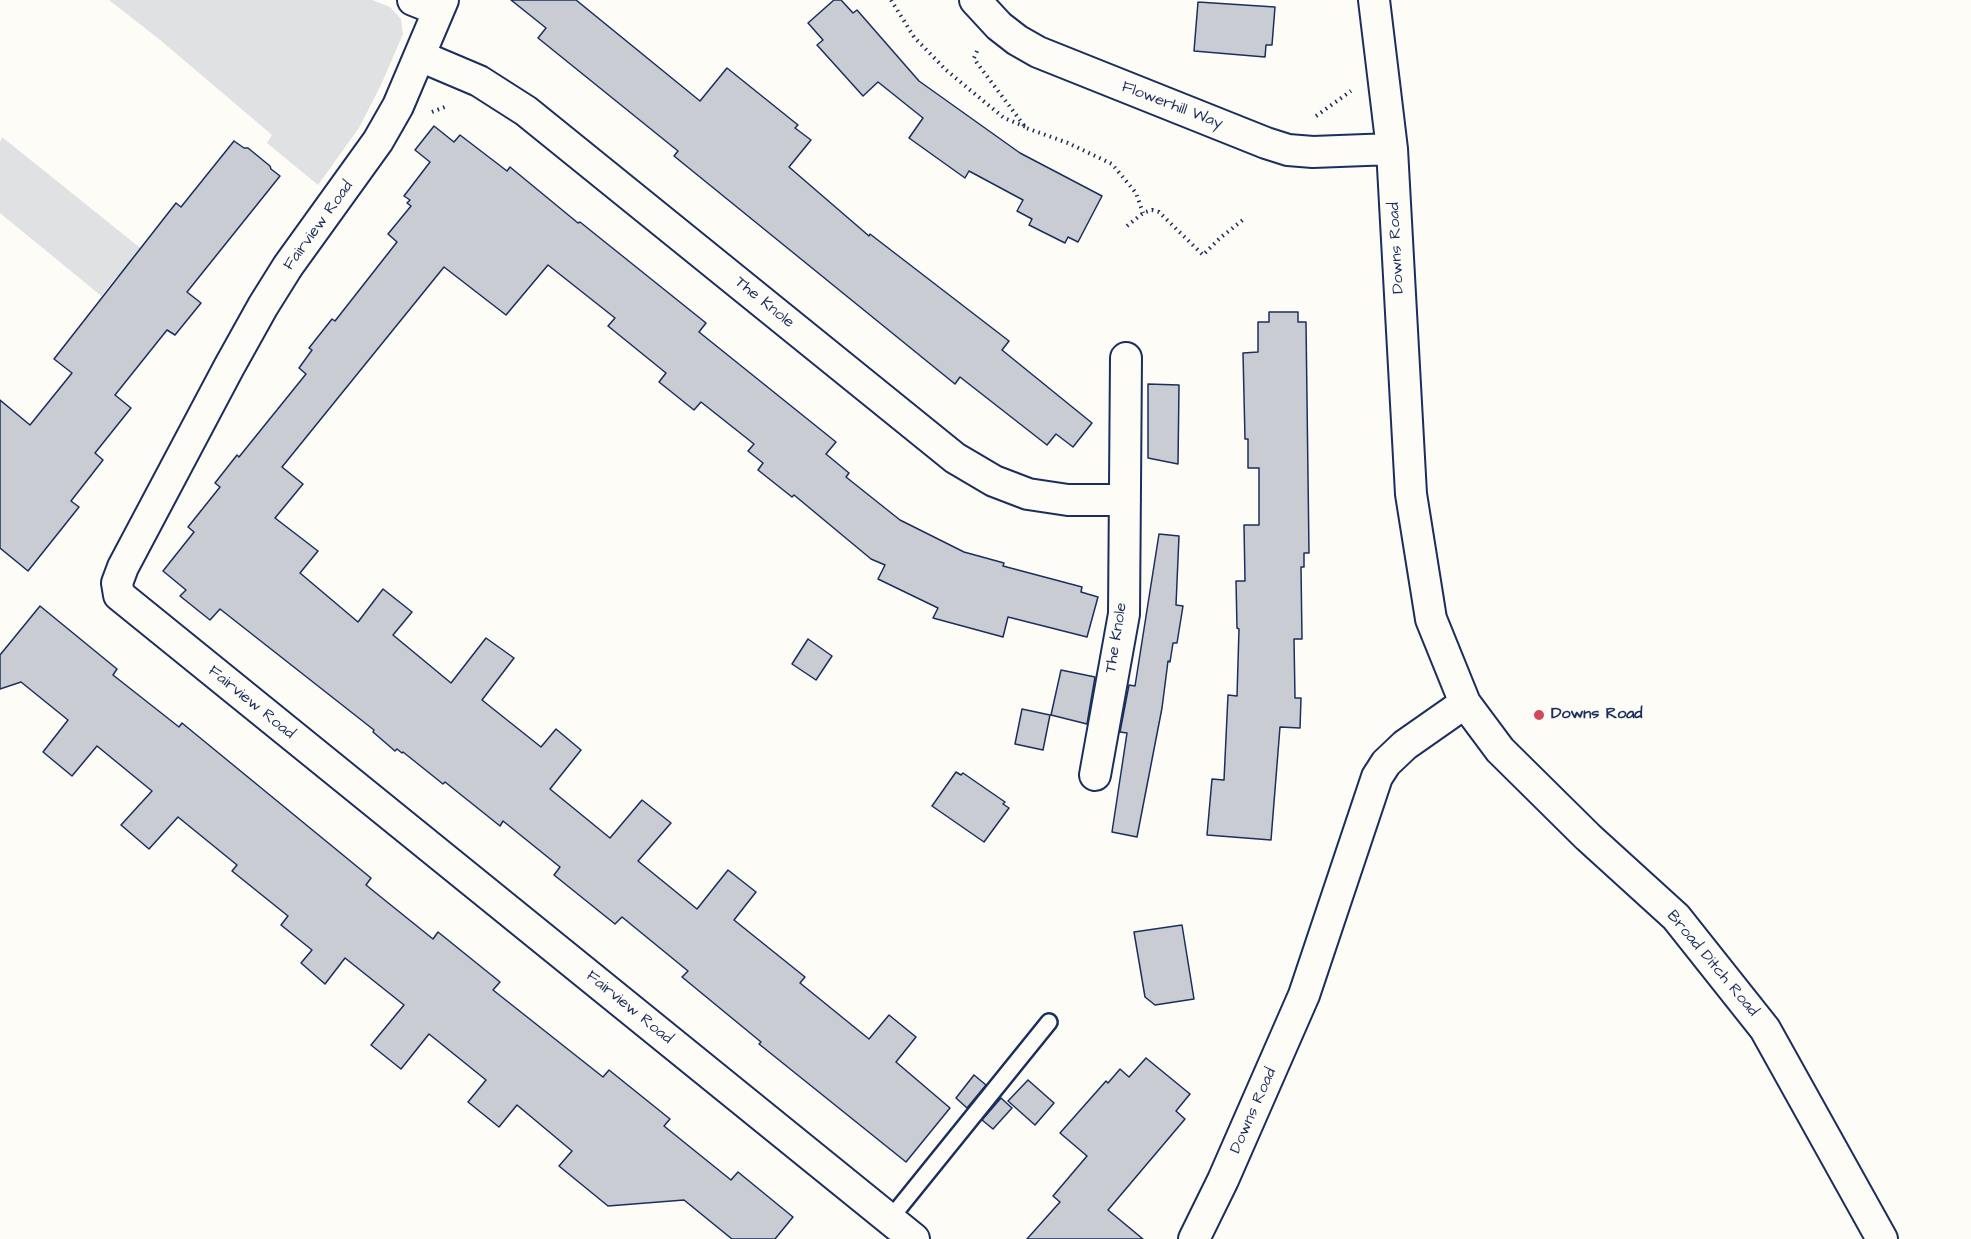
<!DOCTYPE html>
<html>
<head>
<meta charset="utf-8">
<style>
	body { margin:0 }
	canvas { display:block; background:#fdfcf7 }
</style>
</head>
<body>
<canvas width="1971" height="1239"></canvas>
<script>
const ctx = document.querySelector('canvas').getContext('2d');
ctx.lineJoin = 'round';
function fillPath(path, color) {
  ctx.fillStyle = color;
  ctx.fill(path, 'evenodd');
}
function shape(rows) {
  const path = new Path2D();
  for (const r of rows) {
    path.moveTo(r[0], r[1]);
    for (let i = 2; i < r.length; i += 2) path.lineTo(r[i], r[i + 1]);
  }
  return path;
}
function stroke(path, color, width, dash) {
  ctx.strokeStyle = color;
  ctx.lineWidth = width;
  ctx.lineCap = dash ? 'butt' : 'round';
  ctx.setLineDash(dash || []);
  ctx.stroke(path);
}
function write(font, color, halo, rows, align = 'center') {
  ctx.font = font + ' "Architects Daughter",sans-serif';
  ctx.lineWidth = 5;
  ctx.setLineDash([]);
  ctx.textBaseline = 'middle';
  ctx.strokeStyle = halo;
  ctx.fillStyle = color;
  for (const [text, x, y, turn = 0] of rows) {
    ctx.save();
    ctx.translate(x, y);
    ctx.rotate((+turn || 0) * Math.PI / 180);
    ctx.textAlign = isNaN(turn) ? turn : align;
    if (halo) ctx.strokeText(text, 0, 0);
    ctx.fillText(text, 0, 0);
    ctx.restore();
  }
}
const green = shape([
	[109,0,372,0,390,7,401,19,403,34,381,85,359,128,318,185,267,143,272,135,159,39],
	[2,137,159,263,133,287,118,275,102,295,117,307,116,308,0,213,0,142]
]);
const building = shape([
	[511,0,576,0,700,101,727,68,798,125,795,128,811,140,789,167,869,236,870,234,1009,341,1002,350,1092,423,1073,447,1056,434,1047,445,960,377,955,384,674,156,678,151,538,38,546,28,511,0],
	[834,0,841,0,853,13,857,10,919,81,1020,153,1102,196,1078,242,1068,237,1065,243,1029,225,1032,219,1017,211,1023,200,969,171,965,178,909,138,923,118,878,82,863,96,817,45,823,40,808,23,834,0],
	[1198,2,1275,7,1272,45,1266,45,1265,57,1194,51,1198,2],
	[434,126,454,142,460,135,507,171,510,167,578,223,580,222,706,323,699,332,836,442,826,454,849,473,846,477,900,520,964,552,1004,563,1003,566,1082,587,1081,592,1098,597,1087,637,1008,617,1003,637,933,618,938,608,878,579,885,565,871,559,794,495,792,497,758,470,763,463,748,451,754,444,701,402,694,410,659,382,666,373,608,326,615,318,548,265,506,315,444,267,282,467,303,484,275,518,318,551,300,573,358,622,383,589,412,612,393,635,451,683,486,638,514,658,482,700,541,747,556,729,581,750,550,789,610,838,642,800,671,823,638,861,697,909,728,870,756,892,734,920,805,977,800,983,869,1039,889,1015,916,1037,896,1062,950,1108,906,1162,759,1044,761,1042,682,977,688,971,622,917,615,924,554,875,560,867,503,821,500,826,445,782,443,784,403,752,402,753,397,749,395,751,373,732,374,730,220,609,210,620,180,596,186,590,163,571,194,532,188,527,220,487,215,483,237,455,239,457,306,374,299,368,312,350,309,348,332,319,335,321,397,242,388,234,411,206,407,203,410,200,404,196,430,162,415,150,434,126],
	[234,141,244,148,248,148,270,166,271,169,280,176,187,292,201,303,175,335,167,330,115,395,131,408,95,453,103,460,71,501,79,507,28,571,0,548,0,400,30,425,72,373,54,359,176,203,181,207,234,141],
	[1269,312,1298,312,1298,322,1306,322,1309,553,1304,553,1304,567,1301,567,1302,639,1294,639,1295,698,1301,698,1300,728,1280,727,1271,840,1207,835,1212,779,1224,780,1228,695,1237,696,1239,629,1237,628,1236,581,1245,581,1244,525,1259,525,1259,468,1248,468,1248,439,1245,439,1243,353,1258,352,1258,322,1269,322,1269,312],
	[1148,384,1179,385,1178,464,1148,458,1148,384],
	[1159,534,1179,536,1176,605,1183,606,1177,643,1173,643,1170,662,1168,661,1162,708,1137,837,1112,832,1127,733,1120,732,1129,685,1135,686,1159,534],
	[40,606,117,669,113,675,179,727,182,723,371,878,366,885,433,939,438,932,500,982,493,990,603,1077,609,1070,670,1119,664,1126,731,1180,738,1172,793,1217,775,1239,732,1239,684,1200,608,1206,559,1166,572,1151,517,1105,499,1127,468,1102,486,1080,429,1034,401,1069,371,1045,404,1005,345,958,325,984,301,963,312,950,281,925,288,916,232,871,237,865,178,817,149,849,121,825,152,791,97,746,72,776,43,752,68,720,21,682,0,689,0,655,40,606],
	[808,639,832,656,816,680,792,664,808,639],
	[1061,670,1095,677,1087,724,1051,715,1061,670],
	[1022,709,1050,715,1043,750,1015,744,1022,709],
	[956,772,961,775,963,773,976,782,1005,802,1003,804,1009,808,984,842,932,806,956,772],
	[1182,925,1194,999,1155,1005,1145,997,1134,932,1182,925],
	[1146,1058,1190,1094,1176,1111,1185,1119,1108,1210,1143,1239,1027,1239,1060,1202,1053,1196,1087,1156,1060,1133,1106,1081,1108,1083,1120,1069,1129,1077,1146,1058],
	[974,1075,986,1085,967,1108,956,1098,974,1075],
	[1028,1080,1054,1103,1035,1125,1008,1101,1028,1080],
	[1001,1098,1012,1108,993,1129,982,1120,1001,1098]
]);
const path = shape([
	[891,0,914,37,946,70,1004,118,1026,127],
	[977,51,974,58,977,63,1026,128,1068,143,1112,164,1136,193,1143,213],
	[432,112,447,106],
	[1316,116,1351,91],
	[1127,226,1143,213,1152,210,1159,212,1203,255,1220,238,1244,219]
]);
const service = shape([
	[890,1219,1049,1022]
]);
const minor = shape([
	[413,0,438,10],
	[443,0,398,106,378,141,288,266,263,306,229,367,123,567,117,583,119,595,914,1239],
	[975,0,999,26,1017,40,1038,52,1266,143,1288,150,1313,152,1392,149],
	[420,56,479,81,526,111,955,458,994,481,1028,494,1068,500,1125,500],
	[1465,703,1500,750,1588,837,1676,917,1765,1029,1882,1239],
	[1095,775,1124,614,1126,358],
	[1194,1239,1223,1180,1304,995,1377,777,1386,763,1405,745,1465,703,1431,619,1411,494,1392,149,1374,0]
]);
const markers = [
	[1539,715,6,"#d1495b"]
];
const streetNames = [
	["Flowerhill Way",1172,106,21],
	["Fairview Road",319,226,-54],
	["Downs Road",1397,248,-93],
	["The Knole",764,303,39],
	["The Knole",1117,638,-81],
	["Fairview Road",251,703,39],
	["Broad Ditch Road",1712,964,50],
	["Fairview Road",629,1008,39],
	["Downs Road",1254,1111,-66]
];
const poiNames = [
	["Downs Road",1551,715]
];
fillPath(green, '#e0e1e3');
fillPath(building, '#c9ccd3');
stroke(building, '#1b2f5e', 1.5);
stroke(service, '#1b2f5e', 20);
stroke(minor, '#1b2f5e', 34);
stroke(path, '#1b2f5e', 4, [1.5, 4.5]);
stroke(service, '#fdfcf7', 15);
stroke(minor, '#fdfcf7', 30);
for (const [x, y, r, color] of markers) {
  const dot = new Path2D();
  dot.arc(x, y, r, 0, 2 * Math.PI);
  ctx.fillStyle = color;
  ctx.fill(dot);
  stroke(dot, '#fdfcf7', 2);
}
write('16px', '#1b2f5e', '#fdfcf7', streetNames);
write('bold 16px', '#1b2f5e', '#fdfcf7', poiNames, 'left');
</script>
</body>
</html>
